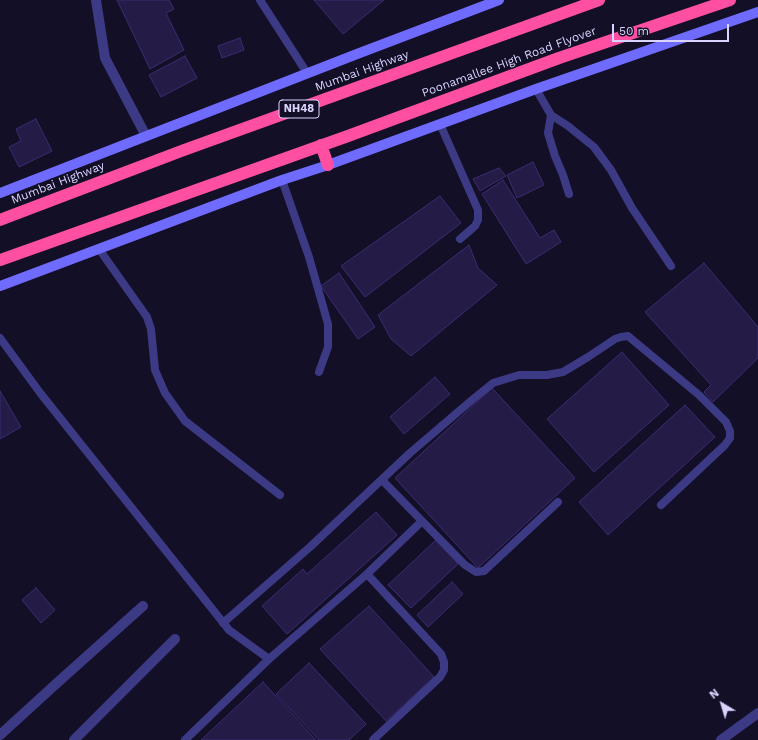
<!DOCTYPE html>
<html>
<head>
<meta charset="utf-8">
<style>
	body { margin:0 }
	#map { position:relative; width:758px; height:740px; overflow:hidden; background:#130f26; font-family:"Work Sans",sans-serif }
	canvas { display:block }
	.north { position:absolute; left:702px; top:684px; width:40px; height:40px; -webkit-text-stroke:3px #130f26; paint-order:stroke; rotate:322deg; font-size:11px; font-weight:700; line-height:16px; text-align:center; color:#d9d4ff }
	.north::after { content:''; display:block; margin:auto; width:14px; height:18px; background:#d9d4ff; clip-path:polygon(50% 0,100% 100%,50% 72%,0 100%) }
	.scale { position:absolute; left:612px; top:24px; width:117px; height:18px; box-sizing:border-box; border:2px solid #d9d4ff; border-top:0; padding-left:5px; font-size:12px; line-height:14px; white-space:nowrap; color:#d9d4ff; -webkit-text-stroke:3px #130f26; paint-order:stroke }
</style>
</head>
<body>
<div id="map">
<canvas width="758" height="740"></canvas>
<div class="north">N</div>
<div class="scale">50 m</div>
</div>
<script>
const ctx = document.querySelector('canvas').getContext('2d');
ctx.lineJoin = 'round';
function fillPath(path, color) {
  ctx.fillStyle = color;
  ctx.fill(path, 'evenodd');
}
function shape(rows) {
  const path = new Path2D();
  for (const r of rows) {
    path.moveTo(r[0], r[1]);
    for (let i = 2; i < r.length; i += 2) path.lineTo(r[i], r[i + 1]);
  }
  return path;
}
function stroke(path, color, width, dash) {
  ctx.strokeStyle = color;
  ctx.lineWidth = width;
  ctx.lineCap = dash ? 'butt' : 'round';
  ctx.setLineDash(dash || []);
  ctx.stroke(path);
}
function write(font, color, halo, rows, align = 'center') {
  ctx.font = font + ' "Work Sans",sans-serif';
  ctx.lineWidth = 3;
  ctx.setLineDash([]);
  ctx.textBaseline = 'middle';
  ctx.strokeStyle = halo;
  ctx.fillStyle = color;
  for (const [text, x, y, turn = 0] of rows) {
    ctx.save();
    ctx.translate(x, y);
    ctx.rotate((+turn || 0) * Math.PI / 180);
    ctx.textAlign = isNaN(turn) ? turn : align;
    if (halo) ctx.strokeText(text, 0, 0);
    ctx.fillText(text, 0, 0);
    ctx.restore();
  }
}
const building = shape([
	[117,0,169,0,174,9,166,13,184,50,150,69,117,0],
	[314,0,384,0,343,34,314,0],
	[240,38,244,50,222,58,218,46,240,38],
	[185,56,197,78,161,97,149,75,185,56],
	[36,119,52,151,19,167,9,147,21,141,16,129,36,119],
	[533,162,544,185,517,198,507,175,533,162],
	[499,168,506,176,480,191,473,179,499,168],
	[503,180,540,238,554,230,561,242,526,264,482,194,503,180],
	[440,196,461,223,365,297,341,266,440,196],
	[469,245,478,268,497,285,411,356,391,339,378,315,469,245],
	[704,263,758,327,758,358,713,402,704,392,711,385,645,312,704,263],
	[339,273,375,327,358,339,321,286,339,273],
	[622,352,669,405,594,472,547,419,622,352],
	[435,377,450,394,404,434,390,417,435,377],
	[492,388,575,478,478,568,395,478,492,388],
	[0,391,21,427,0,439,0,391],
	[685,405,715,437,608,535,579,502,685,405],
	[376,512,397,535,287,634,262,606,303,569,307,574,376,512],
	[436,540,458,564,411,608,388,585,436,540],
	[452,582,463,594,428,627,417,615,452,582],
	[36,588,55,610,41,623,22,600,36,588],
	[369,606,434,677,386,721,320,649,369,606],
	[309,663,366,724,349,740,319,740,276,694,309,663],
	[263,682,316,740,201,740,263,682]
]);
const lane = shape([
	[260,0,307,73],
	[536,89,551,115,568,126,594,147,611,170,632,208,671,266],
	[551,115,548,133,555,156,563,175,569,194],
	[440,124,478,210,478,220,475,226,460,239],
	[282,180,309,257,328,324,328,347,319,372],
	[99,249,147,317,151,329,155,370,165,393,185,421,280,495],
	[0,338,41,394,229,630,269,659],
	[382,480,465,565,476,572,484,571,558,502],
	[367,574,441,654,444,662,444,670,440,677,373,740],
	[223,623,310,547,410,453,472,400,493,383,519,375,547,375,563,372,588,357,615,339,621,337,628,336,699,395,726,422,730,431,730,438,725,445,661,505],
	[185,740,269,659,367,574,422,521]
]);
const street = shape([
	[96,0,105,58,146,136],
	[0,735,57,683,143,606],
	[74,740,175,639],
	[721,740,758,713]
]);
const secondary = shape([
	[0,193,357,54,499,0],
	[0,286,282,180,328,165,536,89,758,12]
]);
const highway = shape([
	[321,145,328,165],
	[0,220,184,150,599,0],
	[0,260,348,136,559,58,730,0]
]);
const shields = [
	[299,109,40]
];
const shieldNames = [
	["NH48",299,109]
];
const streetNames = [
	["Poonamallee High Road Flyover",509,62,-20],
	["Mumbai Highway",362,71,-20],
	["Mumbai Highway",58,183,-21]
];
fillPath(building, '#241b47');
stroke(building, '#3b2d73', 1);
stroke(lane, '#3d3a85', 8);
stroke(street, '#3d3a85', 10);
stroke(secondary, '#6f6bff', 10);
stroke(highway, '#ff4fa3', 12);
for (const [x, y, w] of shields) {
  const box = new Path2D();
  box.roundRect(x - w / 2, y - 9, w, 18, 3);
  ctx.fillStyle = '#130f26';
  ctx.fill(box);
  stroke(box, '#d9d4ff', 1);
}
write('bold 11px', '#d9d4ff', null, shieldNames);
write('12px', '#d9d4ff', '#130f26', streetNames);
</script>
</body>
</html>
